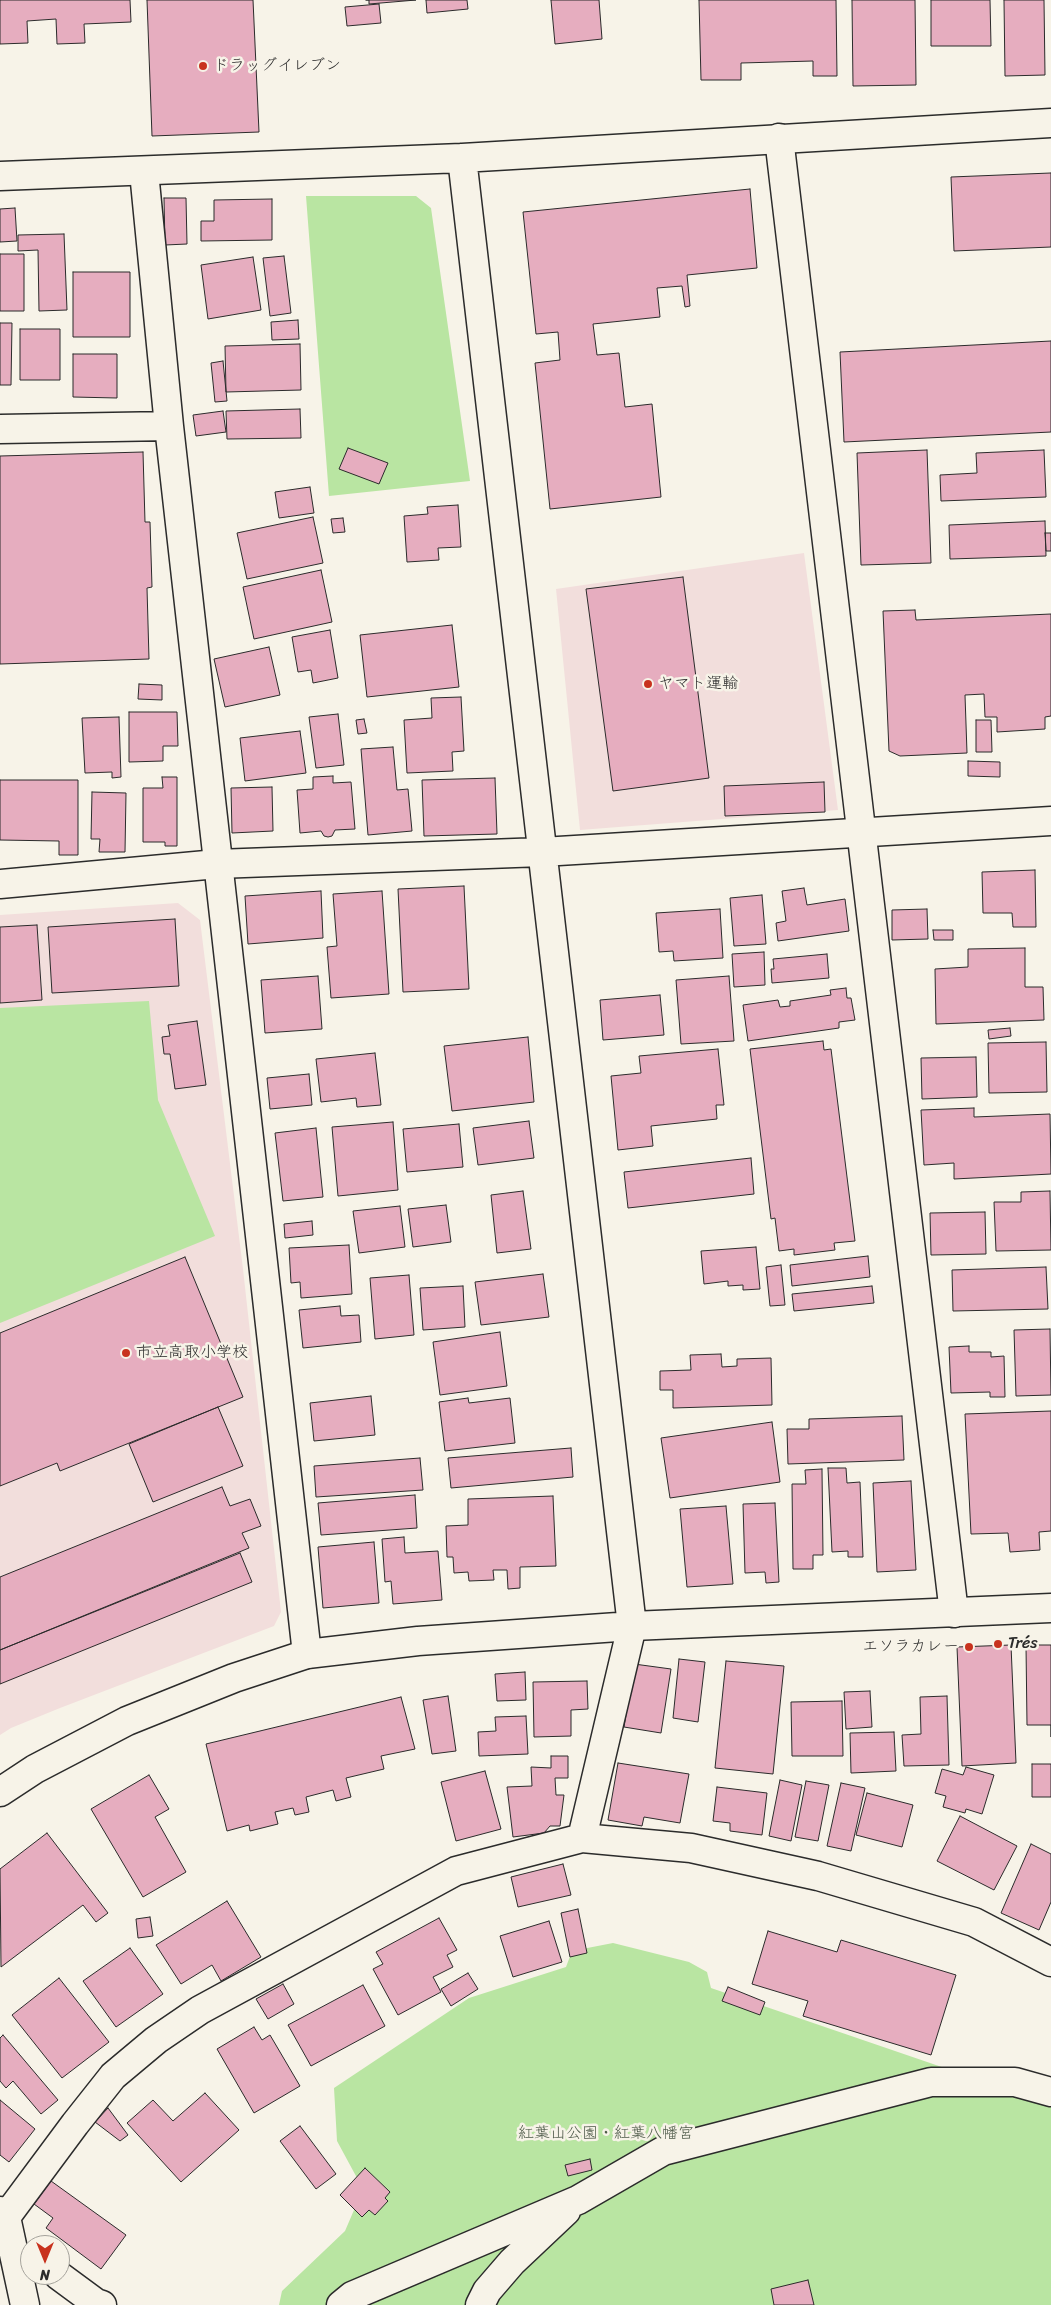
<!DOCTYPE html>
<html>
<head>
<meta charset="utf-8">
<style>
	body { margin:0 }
	#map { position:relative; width:1051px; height:2305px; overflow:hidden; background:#f7f3e8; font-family:Sriracha,sans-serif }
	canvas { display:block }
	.north { position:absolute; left:20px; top:2235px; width:50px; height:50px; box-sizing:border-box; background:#f7f3e8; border:1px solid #a5a39c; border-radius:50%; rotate:180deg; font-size:14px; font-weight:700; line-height:20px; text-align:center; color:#2b2b2b }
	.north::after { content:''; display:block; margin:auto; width:18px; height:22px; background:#c8321e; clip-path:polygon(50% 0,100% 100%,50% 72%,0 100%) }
</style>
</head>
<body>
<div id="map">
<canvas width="1051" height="2305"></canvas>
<div class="north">N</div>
</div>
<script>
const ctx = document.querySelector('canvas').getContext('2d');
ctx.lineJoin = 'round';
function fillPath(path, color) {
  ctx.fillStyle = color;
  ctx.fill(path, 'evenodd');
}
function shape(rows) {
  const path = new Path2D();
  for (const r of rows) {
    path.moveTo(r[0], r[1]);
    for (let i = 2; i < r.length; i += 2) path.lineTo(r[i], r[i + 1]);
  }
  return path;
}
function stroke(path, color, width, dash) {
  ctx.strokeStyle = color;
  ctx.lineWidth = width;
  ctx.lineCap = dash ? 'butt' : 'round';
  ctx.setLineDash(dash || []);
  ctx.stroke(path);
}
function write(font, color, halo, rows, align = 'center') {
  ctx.font = font + ' Sriracha,"Klee One",sans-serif';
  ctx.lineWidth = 5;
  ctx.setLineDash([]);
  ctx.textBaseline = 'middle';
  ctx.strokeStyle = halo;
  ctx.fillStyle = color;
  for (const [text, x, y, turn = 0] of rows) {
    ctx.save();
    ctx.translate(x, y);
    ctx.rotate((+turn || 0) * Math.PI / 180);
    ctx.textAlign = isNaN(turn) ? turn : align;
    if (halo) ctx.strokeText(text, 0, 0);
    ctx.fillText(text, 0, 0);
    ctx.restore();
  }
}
const built = shape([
	[804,553,838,810,580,830,556,589],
	[178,903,200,920,243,1269,281,1612,274,1626,60,1708,11,1728,0,1735,0,915]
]);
const green = shape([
	[306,196,416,196,431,208,470,481,329,496],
	[149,1001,158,1100,215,1236,0,1323,0,1008],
	[613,1943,689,1962,707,1972,711,1988,1006,2089,1051,2094,1051,2305,279,2305,282,2291,345,2231,363,2189,337,2141,334,2088,469,1998,566,1967,572,1951]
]);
const building = shape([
	[0,0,130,0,131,22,84,24,85,43,57,44,56,19,27,21,28,43,0,44,0,0],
	[147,0,253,0,259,132,152,136,147,0],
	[366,0,416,0,369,4,369,0,366,0],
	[426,0,467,0,468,9,427,13,426,0],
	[551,0,599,0,602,39,555,44,551,0],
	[699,0,836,0,837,76,813,76,813,61,741,63,741,80,701,80,699,0],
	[852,0,915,0,916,85,853,86,852,0],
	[931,0,990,0,991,46,931,46,931,0],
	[1004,0,1044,0,1045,75,1005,76,1004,0],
	[379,4,381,23,347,26,345,7,379,4],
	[1051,173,1051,247,954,251,951,177,1051,173],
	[750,189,757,268,687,275,690,306,685,307,682,286,657,288,660,317,593,324,597,355,619,353,625,407,652,404,661,497,550,509,535,363,560,360,558,332,536,334,523,212,750,189],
	[164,198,186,198,187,244,165,245,164,198],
	[272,199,272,240,201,241,201,221,214,221,214,200,272,199],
	[15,208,17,241,0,242,0,209,15,208],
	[64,234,67,310,39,311,38,250,18,251,18,235,64,234],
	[0,254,24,254,24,311,0,311,0,254],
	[284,256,291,313,270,316,263,258,284,256],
	[253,257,261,310,208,319,201,265,253,257],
	[73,272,130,272,130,337,73,337,73,272],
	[298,320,299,339,272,340,271,322,298,320],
	[0,323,12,323,11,385,0,385,0,323],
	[20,329,60,329,60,380,20,380,20,329],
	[1051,341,1051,432,844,442,840,352,1051,341],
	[300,344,301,390,226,392,225,346,300,344],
	[73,354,117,354,117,398,73,397,73,354],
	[223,361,227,401,215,402,211,363,223,361],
	[300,409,301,438,227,439,226,411,300,409],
	[223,411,226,432,196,436,193,415,223,411],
	[348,448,388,463,379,484,339,469,348,448],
	[927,450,931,563,861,565,857,453,927,450],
	[1044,450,1046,497,941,501,940,475,977,473,976,453,1044,450],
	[143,452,145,522,150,522,152,587,147,588,149,659,0,664,0,456,143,452],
	[310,487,314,513,279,518,275,492,310,487],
	[458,505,461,547,438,548,439,560,407,562,404,516,428,514,427,507,458,505],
	[313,517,323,563,247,579,237,533,313,517],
	[343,518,345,532,333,533,331,519,343,518],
	[1045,521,1046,556,950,559,949,525,1045,521],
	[1045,533,1051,533,1051,551,1046,551,1045,533],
	[321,570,332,622,254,639,243,587,321,570],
	[683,577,709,778,613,791,586,589,683,577],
	[915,610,916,620,1051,614,1051,716,1045,717,1045,729,997,732,997,717,985,717,984,694,965,695,967,753,900,756,889,751,883,611,915,610],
	[452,625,459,687,367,697,360,635,452,625],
	[330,630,338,678,313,683,311,670,298,672,292,637,330,630],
	[269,647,280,695,225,707,214,659,269,647],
	[139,684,162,685,162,700,138,699,139,684],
	[461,697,464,751,452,752,453,771,407,773,404,720,432,718,431,698,461,697],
	[129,712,177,712,178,746,163,746,163,761,129,762,129,712],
	[338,714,344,765,316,768,309,717,338,714],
	[119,717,121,777,112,778,112,772,85,773,82,718,119,717],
	[364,719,367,733,358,734,356,720,364,719],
	[976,720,991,720,992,752,976,752,976,720],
	[300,731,306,773,245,781,240,738,300,731],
	[393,747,397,790,408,789,412,831,368,835,361,749,393,747],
	[968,761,1000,762,1000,777,968,776,968,761],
	[333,776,333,783,351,782,355,829,335,830,332,836,328,837,324,836,321,831,300,833,297,790,313,789,313,777,333,776],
	[162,777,177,777,177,846,165,846,165,842,143,842,143,788,163,788,162,777],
	[495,778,497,834,424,836,422,780,495,778],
	[0,780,78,780,78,855,59,855,59,841,0,840,0,780],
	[824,782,825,812,725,816,724,786,824,782],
	[272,787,273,831,232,833,231,788,272,787],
	[92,792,126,793,125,852,99,852,100,839,91,839,92,792],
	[1035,870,1036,927,1013,927,1012,913,983,913,982,872,1035,870],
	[464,886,469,989,403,992,398,889,464,886],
	[804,888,807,905,845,899,849,931,778,941,776,923,786,921,782,891,804,888],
	[321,891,323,938,248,944,245,896,321,891],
	[382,891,389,994,331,998,327,947,337,946,333,894,382,891],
	[762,895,766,944,734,946,730,898,762,895],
	[720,909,723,958,674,961,673,951,659,952,656,913,720,909],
	[927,909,928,939,892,940,892,910,927,909],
	[175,919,179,986,52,993,48,927,175,919],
	[37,925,42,1000,0,1003,0,927,37,925],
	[933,930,953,930,953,940,934,940,933,930],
	[1025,948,1025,987,1043,987,1044,1020,936,1024,935,969,968,967,968,949,1025,948],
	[764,952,765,985,734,987,732,954,764,952],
	[827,954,829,978,772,983,771,969,774,969,773,959,827,954],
	[318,976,322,1029,265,1033,261,980,318,976],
	[729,976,734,1041,681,1044,676,980,729,976],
	[846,988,847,998,851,998,855,1020,839,1022,839,1028,748,1041,743,1005,778,1000,780,1007,790,1006,790,1001,831,995,830,990,846,988],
	[660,995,664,1035,603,1040,600,1000,660,995],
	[197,1021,206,1085,175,1089,170,1054,164,1054,162,1037,170,1036,168,1025,197,1021],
	[1010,1028,1011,1036,989,1039,988,1030,1010,1028],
	[528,1037,534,1102,452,1111,444,1046,528,1037],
	[823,1041,824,1050,831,1049,855,1241,834,1243,835,1250,794,1255,794,1249,779,1251,775,1218,771,1219,750,1049,823,1041],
	[1046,1042,1047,1092,989,1093,988,1043,1046,1042],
	[718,1049,724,1105,716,1105,717,1119,651,1126,653,1146,618,1150,611,1076,641,1073,639,1056,718,1049],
	[375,1053,381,1105,357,1107,356,1098,321,1102,316,1059,375,1053],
	[976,1057,977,1097,922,1099,921,1058,976,1057],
	[309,1074,312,1105,270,1109,267,1078,309,1074],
	[974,1108,974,1117,1050,1114,1051,1174,954,1179,954,1163,924,1165,921,1110,974,1108],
	[529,1121,534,1158,478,1165,473,1128,529,1121],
	[393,1122,398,1190,338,1196,332,1127,393,1122],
	[459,1124,463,1167,407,1172,403,1129,459,1124],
	[316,1128,323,1197,283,1201,275,1133,316,1128],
	[751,1158,754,1194,628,1208,624,1172,751,1158],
	[523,1191,531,1249,497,1253,491,1195,523,1191],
	[1050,1191,1051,1250,996,1251,994,1202,1021,1202,1021,1192,1050,1191],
	[446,1205,451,1242,413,1247,408,1209,446,1205],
	[400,1206,405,1247,359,1253,353,1211,400,1206],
	[985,1212,986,1254,931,1255,930,1213,985,1212],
	[312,1221,313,1235,285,1238,284,1224,312,1221],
	[349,1245,352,1294,301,1298,300,1282,291,1283,289,1248,349,1245],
	[756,1247,760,1289,743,1290,743,1285,728,1286,728,1281,704,1284,701,1251,756,1247],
	[868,1256,870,1277,792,1286,790,1265,868,1256],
	[185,1257,243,1397,60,1471,57,1463,0,1486,0,1333,185,1257],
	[781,1265,785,1305,770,1306,766,1267,781,1265],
	[1046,1267,1048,1309,953,1311,952,1270,1046,1267],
	[543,1274,549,1317,481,1325,475,1282,543,1274],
	[409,1275,414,1335,375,1339,370,1278,409,1275],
	[463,1286,465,1327,423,1330,420,1288,463,1286],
	[872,1286,874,1303,794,1311,792,1294,872,1286],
	[340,1306,341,1316,359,1315,361,1342,303,1348,299,1310,340,1306],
	[1050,1329,1051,1395,1016,1396,1014,1330,1050,1329],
	[500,1332,507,1386,440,1395,433,1342,500,1332],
	[969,1346,969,1352,991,1352,991,1357,1004,1356,1005,1397,990,1397,990,1392,951,1393,949,1347,969,1346],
	[721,1354,722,1367,737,1366,737,1359,771,1358,772,1405,673,1408,673,1390,660,1390,660,1371,691,1370,690,1355,721,1354],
	[371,1396,375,1435,314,1441,310,1403,371,1396],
	[468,1398,469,1403,510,1398,515,1443,445,1451,439,1402,468,1398],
	[218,1407,243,1466,153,1502,129,1444,218,1407],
	[1051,1411,1051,1531,1039,1532,1040,1550,1010,1552,1008,1533,971,1534,965,1414,1051,1411],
	[902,1416,904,1460,788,1464,787,1429,809,1429,809,1419,902,1416],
	[772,1422,780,1482,670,1498,661,1438,772,1422],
	[571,1448,573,1477,451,1488,448,1458,571,1448],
	[420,1458,423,1490,316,1497,314,1466,420,1458],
	[828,1468,846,1468,847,1483,860,1482,863,1557,848,1557,848,1551,832,1552,828,1468],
	[822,1469,823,1555,813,1555,813,1569,793,1569,792,1484,806,1484,805,1470,822,1469],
	[911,1481,916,1570,877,1572,873,1483,911,1481],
	[222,1487,230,1506,250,1499,261,1526,242,1533,249,1548,0,1650,0,1577,222,1487],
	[415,1495,417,1528,321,1535,318,1503,415,1495],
	[553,1496,556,1566,520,1567,520,1588,508,1589,507,1570,493,1570,494,1580,469,1581,468,1572,454,1573,453,1557,447,1557,446,1526,468,1525,468,1499,553,1496],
	[775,1503,779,1582,766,1583,765,1572,745,1573,743,1504,775,1503],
	[726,1506,733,1584,687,1587,680,1509,726,1506],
	[404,1537,405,1553,438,1551,442,1600,393,1604,391,1581,385,1582,382,1539,404,1537],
	[374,1542,379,1603,323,1608,318,1547,374,1542],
	[240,1553,252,1582,0,1684,0,1650,240,1553],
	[1011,1645,1016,1763,962,1766,957,1647,1011,1645],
	[1026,1645,1051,1645,1051,1737,1051,1725,1027,1725,1026,1645],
	[679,1659,705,1662,698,1722,673,1718,679,1659],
	[726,1661,784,1666,773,1774,715,1768,726,1661],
	[634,1664,671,1669,661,1733,624,1727,634,1664],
	[525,1672,526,1700,497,1701,495,1674,525,1672],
	[587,1681,588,1709,571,1710,571,1736,534,1737,533,1682,587,1681],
	[870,1691,872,1727,846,1729,844,1692,870,1691],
	[448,1696,456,1751,432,1754,423,1700,448,1696],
	[947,1696,949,1765,904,1766,902,1735,921,1734,920,1697,947,1696],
	[401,1697,415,1749,381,1756,384,1769,346,1778,351,1797,336,1801,333,1790,306,1797,309,1812,295,1815,293,1808,275,1812,278,1824,250,1831,249,1825,227,1831,206,1744,401,1697],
	[842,1701,843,1756,792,1756,791,1702,842,1701],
	[526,1716,528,1754,479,1756,478,1732,496,1731,495,1717,526,1716],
	[894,1732,896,1771,851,1773,850,1733,894,1732],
	[551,1756,568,1756,568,1778,555,1778,556,1795,564,1795,560,1826,550,1826,544,1833,513,1837,507,1787,532,1786,531,1767,551,1768,551,1756],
	[618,1763,689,1774,680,1823,644,1817,642,1826,608,1820,618,1763],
	[1032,1764,1051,1764,1051,1797,1032,1797,1032,1764],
	[966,1767,994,1775,982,1814,966,1809,965,1813,943,1807,946,1796,935,1793,942,1769,963,1775,966,1767],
	[485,1771,501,1829,456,1841,441,1782,485,1771],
	[149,1775,169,1809,155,1817,186,1872,143,1897,91,1809,149,1775],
	[780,1780,802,1785,791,1841,769,1836,780,1780],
	[806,1781,829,1785,818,1841,795,1837,806,1781],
	[841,1783,865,1788,851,1851,827,1846,841,1783],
	[717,1787,767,1793,762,1835,730,1831,730,1823,713,1821,717,1787],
	[867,1793,913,1805,902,1847,856,1835,867,1793],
	[960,1816,1017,1846,994,1890,937,1861,960,1816],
	[47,1833,108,1913,96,1922,83,1905,1,1967,0,1869,47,1833],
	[1031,1844,1051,1854,1051,1902,1039,1930,1001,1913,1031,1844],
	[563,1864,571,1895,518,1907,511,1877,563,1864],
	[227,1901,261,1957,221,1981,212,1965,181,1984,156,1945,227,1901],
	[578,1909,587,1953,570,1957,561,1913,578,1909],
	[150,1917,153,1936,138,1938,136,1919,150,1917],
	[439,1918,457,1950,447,1955,453,1967,433,1977,441,1992,398,2015,373,1969,383,1964,376,1952,439,1918],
	[549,1921,562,1962,513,1977,500,1936,549,1921],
	[768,1931,837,1952,841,1940,956,1975,931,2055,803,2016,808,2001,752,1984,768,1931],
	[130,1948,163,1994,116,2027,83,1981,130,1948],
	[468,1973,478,1989,451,2006,441,1989,468,1973],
	[59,1978,109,2042,62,2078,12,2015,59,1978],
	[283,1984,294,2004,268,2019,256,1999,283,1984],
	[363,1985,385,2026,311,2066,288,2025,363,1985],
	[728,1987,765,2002,760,2015,722,2001,728,1987],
	[254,2027,262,2040,270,2035,300,2086,254,2113,217,2049,254,2027],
	[3,2035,58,2100,41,2114,13,2081,6,2088,0,2081,0,2038,3,2035],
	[205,2093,239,2130,181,2182,127,2123,153,2100,173,2121,205,2093],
	[0,2100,35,2129,9,2162,0,2155,0,2100],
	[108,2108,128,2135,120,2141,95,2122,108,2108],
	[300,2126,336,2174,316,2189,280,2141,300,2126],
	[590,2159,592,2170,568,2176,565,2165,590,2159],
	[365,2168,390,2192,385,2198,388,2201,375,2215,369,2210,362,2217,340,2195,365,2168],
	[51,2181,126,2235,101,2269,46,2228,53,2218,34,2204,51,2181],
	[808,2280,814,2305,774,2305,771,2289,808,2280]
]);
const minor = shape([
	[779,138,954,1613],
	[144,172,169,426,307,1654],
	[0,429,169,426],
	[632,1626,582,1838,691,1848,818,1876,974,1922,1051,1962],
	[0,2211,6,2217,25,2305],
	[6,2217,75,2124,113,2076,156,2040,200,2010,456,1871,582,1838],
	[58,2275,96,2303,102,2305],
	[341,2305,352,2296,578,2200,663,2151,931,2082,1015,2082,1051,2092],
	[480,2305,487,2291,512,2262,566,2211]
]);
const tertiary = shape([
	[462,158,632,1626],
	[0,176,462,158,1051,123],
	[0,884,217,864,542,852,1051,821],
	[0,1792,35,1769,127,1721,234,1678,307,1654,418,1641,632,1626,1051,1608]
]);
const markers = [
	[203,66,5,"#c8321e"],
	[648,684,5,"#c8321e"],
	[126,1353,5,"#c8321e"],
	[998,1644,5,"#c8321e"],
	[969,1647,5,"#c8321e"]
];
const poiNames = [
	["ドラッグイレブン",213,66],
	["ヤマト運輸",658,684],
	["市立高取小学校",136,1353],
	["Trés",1008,1644],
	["エソラカレー",959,1647,"right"]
];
const parkNames = [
	["紅葉山公園・紅葉八幡宮",606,2134]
];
fillPath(built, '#f2dedc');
fillPath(green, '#b9e5a2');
fillPath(building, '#e6adbf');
stroke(building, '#2b2b2b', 1);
stroke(minor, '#2b2b2b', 31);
stroke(tertiary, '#2b2b2b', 31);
stroke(minor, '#f7f3e8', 28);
stroke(tertiary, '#f7f3e8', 28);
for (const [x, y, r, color] of markers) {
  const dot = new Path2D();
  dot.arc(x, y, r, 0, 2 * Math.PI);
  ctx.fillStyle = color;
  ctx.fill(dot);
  stroke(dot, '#f7f3e8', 2);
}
write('16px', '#2b2b2b', '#f7f3e8', poiNames, 'left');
write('16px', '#4e5a49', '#f7f3e8', parkNames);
</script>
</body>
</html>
